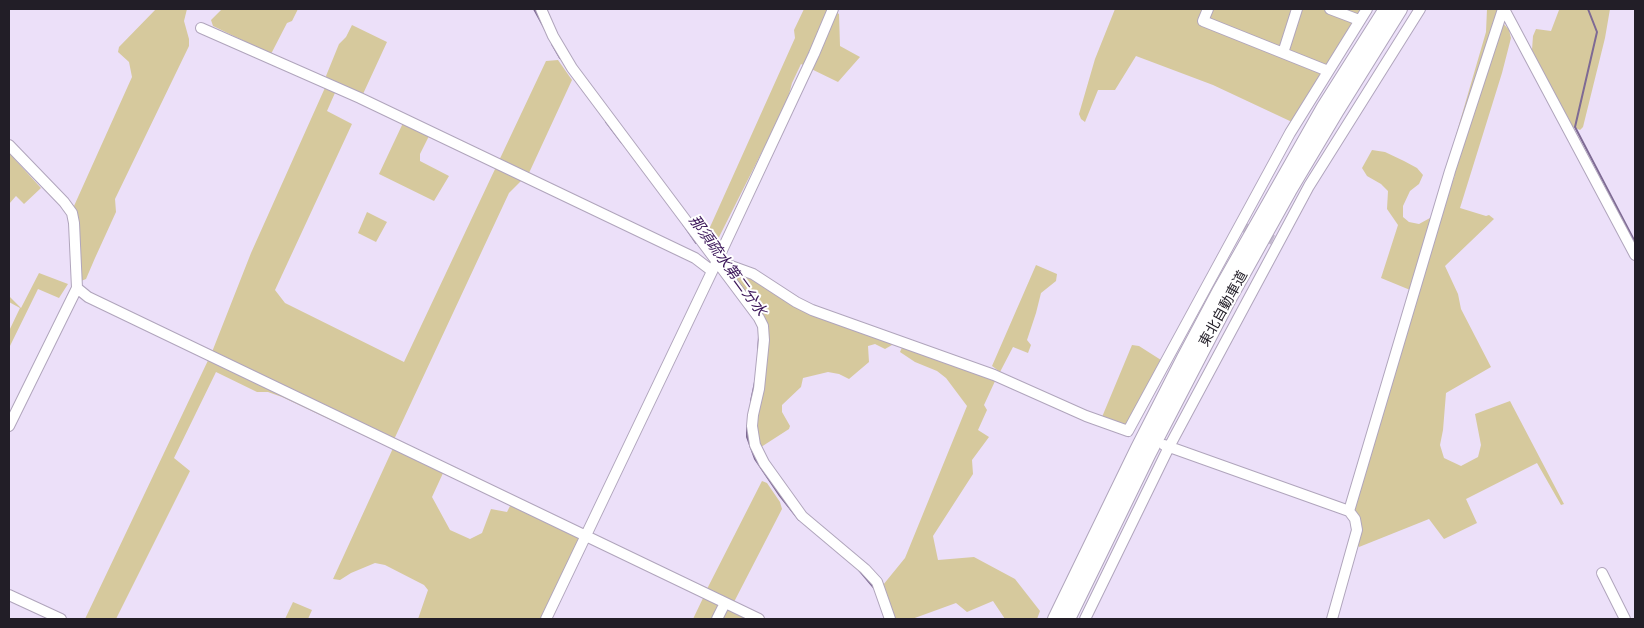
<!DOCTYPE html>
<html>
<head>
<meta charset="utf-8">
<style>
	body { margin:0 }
	#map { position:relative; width:1644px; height:628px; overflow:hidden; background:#ece0f9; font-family:"DM Sans",sans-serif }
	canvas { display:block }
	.frame { position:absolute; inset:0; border:10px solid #221e27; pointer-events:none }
</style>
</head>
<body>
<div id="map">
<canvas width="1644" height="628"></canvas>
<div class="frame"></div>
</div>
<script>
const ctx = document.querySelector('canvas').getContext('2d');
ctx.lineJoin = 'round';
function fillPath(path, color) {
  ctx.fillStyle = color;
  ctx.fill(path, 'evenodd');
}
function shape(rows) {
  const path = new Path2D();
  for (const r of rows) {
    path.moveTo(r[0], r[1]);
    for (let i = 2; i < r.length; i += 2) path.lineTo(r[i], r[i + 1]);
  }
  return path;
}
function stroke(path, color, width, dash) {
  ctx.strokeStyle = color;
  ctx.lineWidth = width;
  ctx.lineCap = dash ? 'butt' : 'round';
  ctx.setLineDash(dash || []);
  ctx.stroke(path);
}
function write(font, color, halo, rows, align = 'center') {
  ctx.font = font + ' "DM Sans","Noto Sans JP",sans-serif';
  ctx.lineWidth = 4;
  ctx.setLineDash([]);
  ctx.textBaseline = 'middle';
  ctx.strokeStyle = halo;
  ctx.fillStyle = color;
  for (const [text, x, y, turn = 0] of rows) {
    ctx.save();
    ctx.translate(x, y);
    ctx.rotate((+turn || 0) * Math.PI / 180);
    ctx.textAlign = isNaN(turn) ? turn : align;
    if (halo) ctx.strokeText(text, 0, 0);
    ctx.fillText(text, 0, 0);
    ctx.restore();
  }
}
const green = shape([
	[156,9,187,9,184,21,189,39,189,46,115,199,116,212,95,258,86,279,81,281,77,221,74,206,132,77,129,62,118,52,119,47],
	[222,9,298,9,292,21,287,23,271,54,213,26,211,20],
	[804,9,831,9,839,14,840,46,860,57,838,82,801,64,792,83,787,102,716,243,706,236,795,38,794,30],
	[1115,9,1363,9,1314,85,1292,122,1213,85,1136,56,1115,90,1098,90,1085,122,1081,119,1079,114,1095,59],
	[1487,9,1501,9,1503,23,1509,30,1511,38,1502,73,1460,208,1486,216,1489,215,1494,219,1445,266,1458,294,1461,309,1491,367,1446,393,1443,430,1440,445,1444,458,1461,466,1478,457,1481,445,1475,414,1510,401,1564,504,1561,505,1537,463,1466,499,1477,523,1444,539,1429,519,1359,547,1356,542,1351,508,1415,292,1381,278,1398,225,1387,209,1388,191,1381,184,1367,176,1362,168,1372,150,1385,152,1404,161,1417,168,1423,175,1419,184,1410,191,1403,206,1403,217,1409,222,1419,224,1430,218,1445,203,1455,175,1449,159,1486,32],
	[1558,9,1610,9,1605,38,1583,127,1580,130,1571,126,1532,50,1533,36,1536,29,1551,31,1559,10],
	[352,25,387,42,363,94,338,86,327,111,352,124,275,290,285,303,404,362,546,61,558,60,572,80,529,173,509,193,390,448,282,397,268,392,257,392,216,372,174,458,190,471,116,619,85,619,212,352,251,253,328,81,326,76,339,44,346,37],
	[403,123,429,136,420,154,420,161,449,176,434,201,379,174],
	[9,153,41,188,24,204,16,196,9,204],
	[367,212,387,222,376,242,358,233],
	[1036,265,1057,274,1056,281,1041,293,1036,313,1027,340,1031,345,1028,353,1013,347,1000,372,992,366],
	[729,267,774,290,891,341,892,345,885,349,875,344,868,346,869,362,849,379,839,374,828,372,803,378,801,387,782,405,782,412,790,426,789,429,758,449,753,423,767,344,728,271],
	[39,273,68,284,59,298,38,289,9,348,9,331,20,308,9,302,9,296,21,308],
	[903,345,996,379,984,405,987,410,978,430,989,437,972,460,973,474,933,536,938,560,974,557,1015,579,1040,611,1037,619,1005,619,993,601,967,612,956,603,912,619,893,619,883,585,905,558,967,406,946,378,937,371,915,362,900,352],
	[1132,345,1139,346,1161,360,1126,426,1102,417],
	[394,446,444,471,432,497,450,530,470,539,482,533,491,509,507,512,511,504,578,536,580,541,543,619,418,619,428,590,424,585,385,565,375,563,351,573,340,580,333,579],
	[762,481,767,483,780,502,782,509,734,602,707,589],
	[704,596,752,619,725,619,717,615,714,619,693,619],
	[293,602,312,610,308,619,285,619]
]);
const stream = shape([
	[534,9,546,31],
	[1588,9,1597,32,1575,127,1635,242],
	[552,44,560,58],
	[606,122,622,143],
	[683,224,696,243],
	[758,352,759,337],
	[751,401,755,382],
	[747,426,747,437,755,459,780,496,799,520],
	[859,570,875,589]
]);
const minorTunnel = shape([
	[1243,227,1273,240]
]);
const minor = shape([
	[541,9,553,36,572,68,759,318,763,326,764,340,759,389,753,415,752,426,755,445,764,463,802,516,865,569,877,582,890,619],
	[1208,9,1203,21,1328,71],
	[1330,9,1359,20],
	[1504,9,1635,255],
	[201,28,360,98,695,258,712,271],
	[1283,53,1297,9],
	[9,145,64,202,72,213,74,223,77,288,9,426],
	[717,261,753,274,796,302,812,310,994,375,1086,416,1128,431,1290,133,1367,9],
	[77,288,88,297,759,619],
	[1164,445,1349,511,1355,519,1357,530,1332,619],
	[1349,511,1450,171,1503,9],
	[1602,573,1625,619],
	[9,595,61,619],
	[546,619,717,261,814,54,833,9],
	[717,619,725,603],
	[1085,619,1169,447,1279,242,1309,186,1420,9]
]);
const highway = shape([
	[1055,619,1138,448,1184,358,1219,292,1324,107,1386,9],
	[1068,619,1149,453,1230,297,1289,191,1336,112,1400,9]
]);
const streetNames = [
	["東北自動車道",1224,309,-61]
];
const waterNames = [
	["那須疏水第二分水",727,266,54]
];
fillPath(green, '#d6c99d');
stroke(stream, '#7e6a94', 2);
stroke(minorTunnel, '#c4b9cf', 10, [10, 5]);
stroke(minor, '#b0a5bc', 12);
stroke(highway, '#b0a5bc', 16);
stroke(minor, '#fff', 10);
stroke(highway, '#fff', 14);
write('14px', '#221e27', '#fff', streetNames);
write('italic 15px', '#3a1458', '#fff', waterNames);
</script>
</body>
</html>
